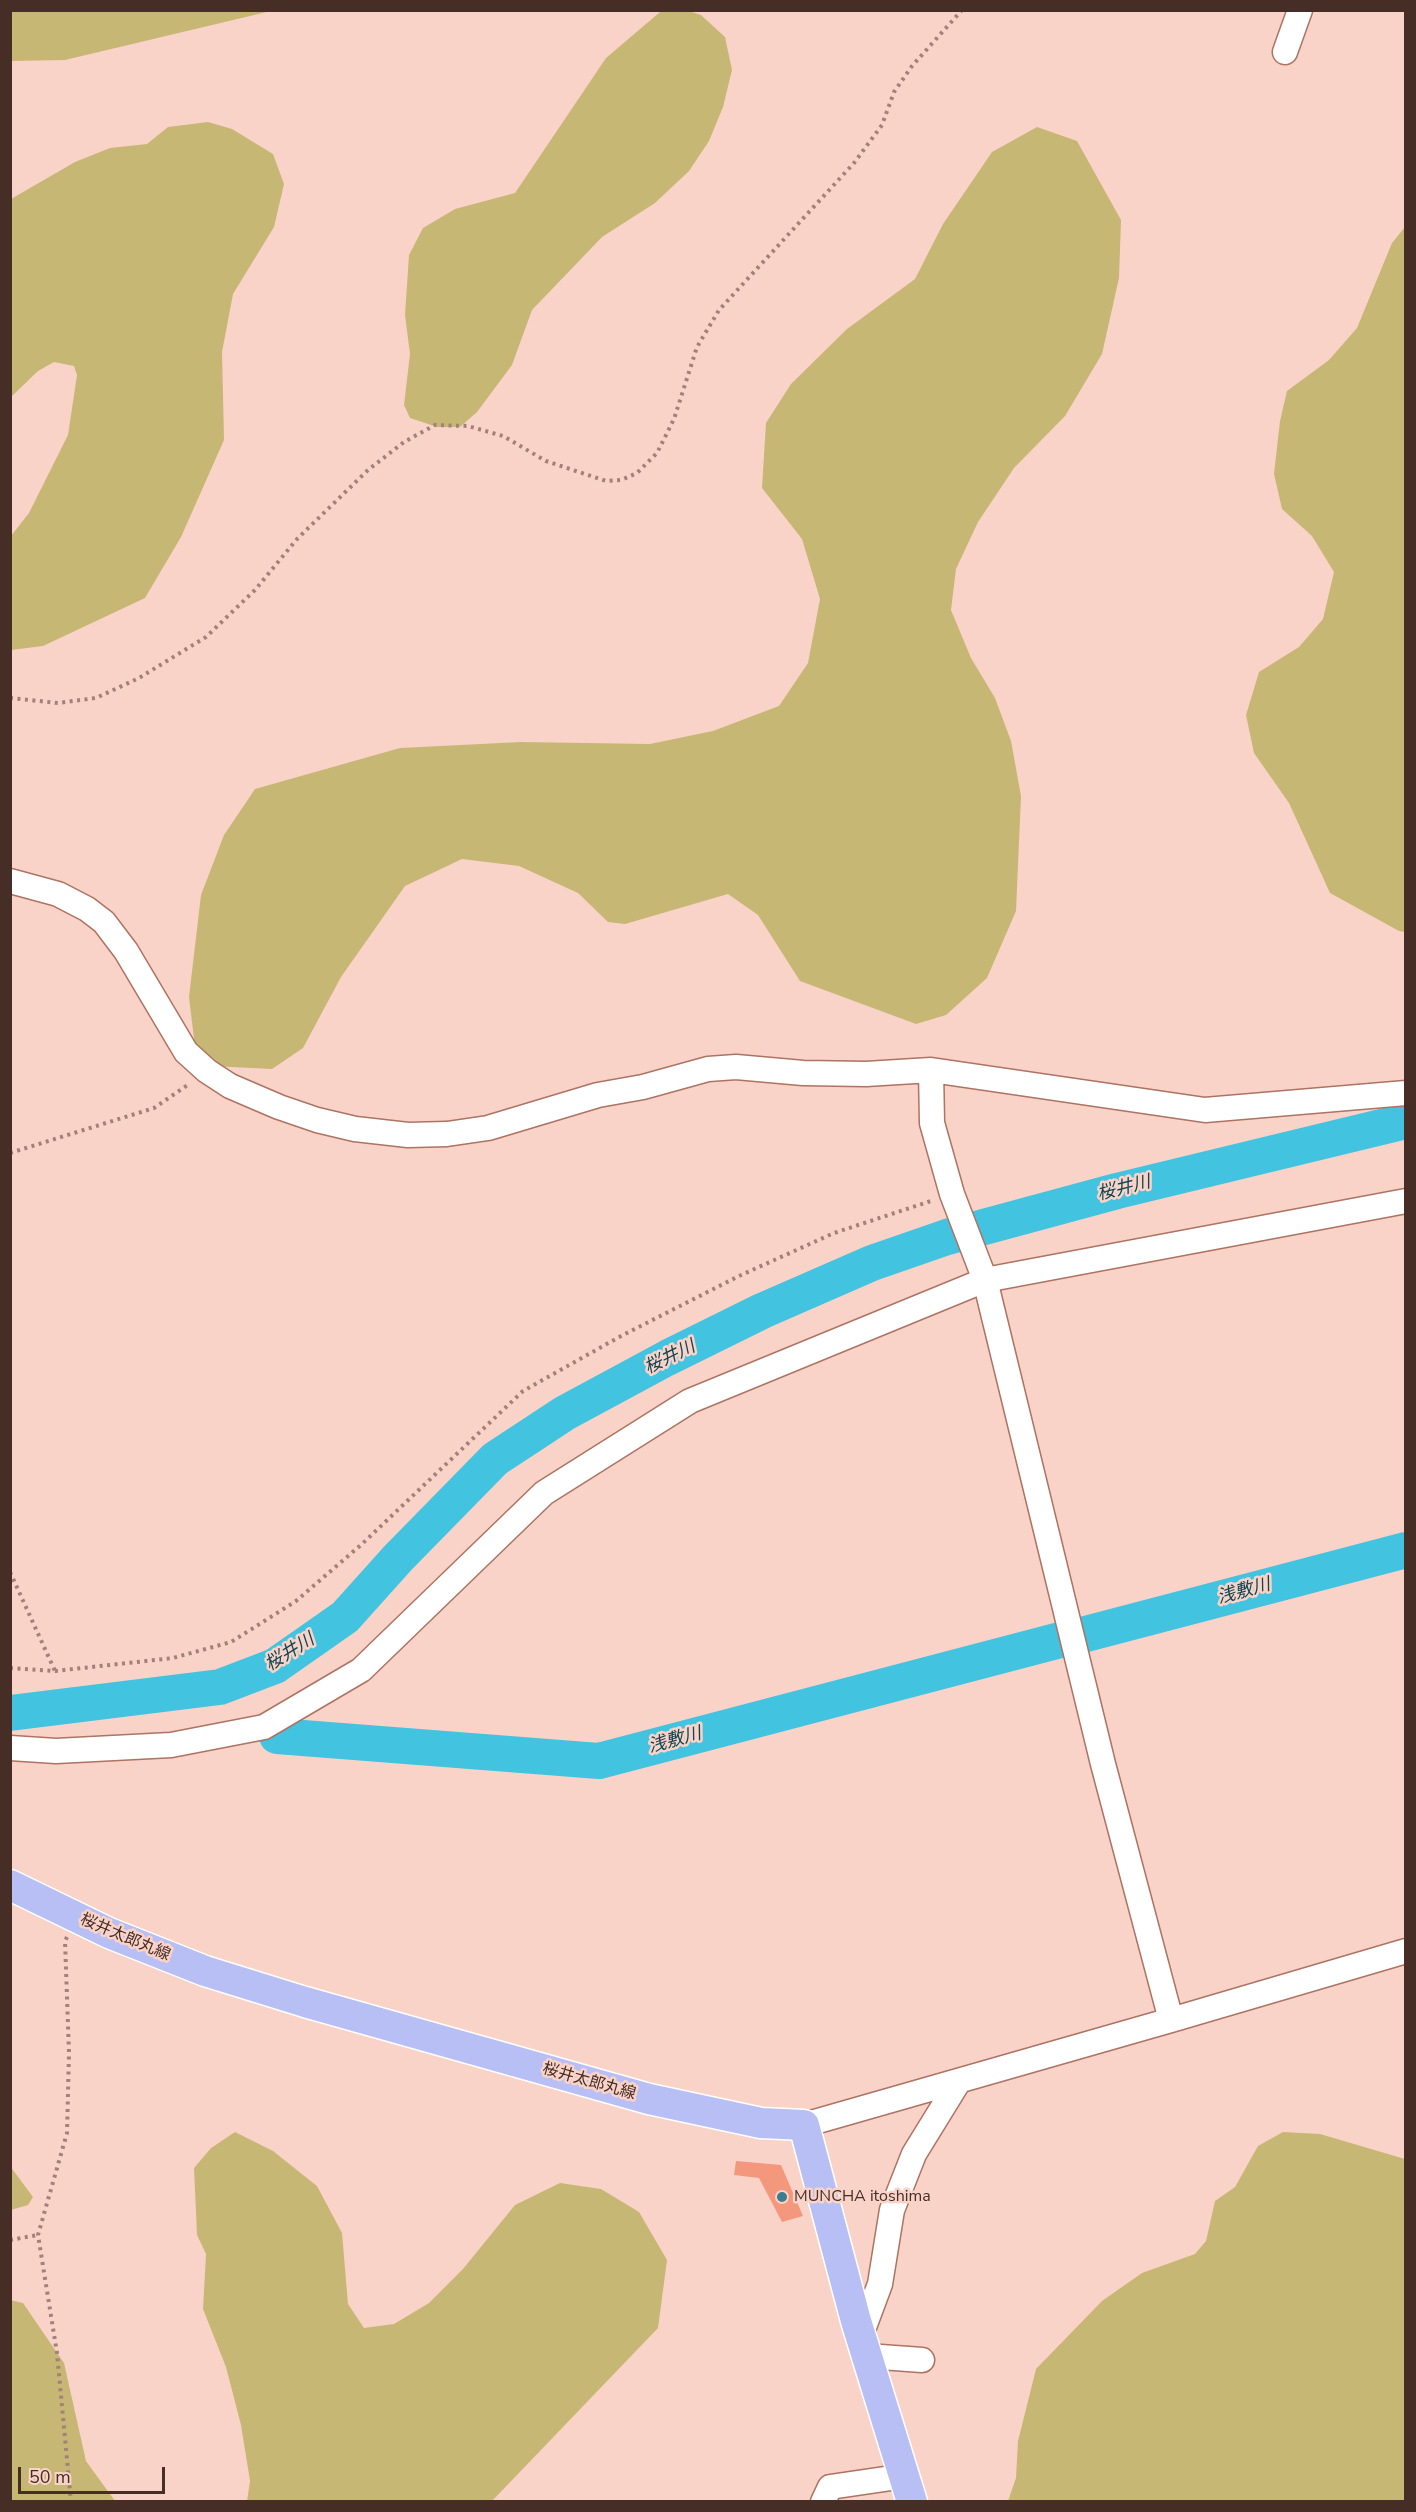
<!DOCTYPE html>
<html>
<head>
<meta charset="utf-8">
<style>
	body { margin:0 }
	#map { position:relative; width:1416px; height:2512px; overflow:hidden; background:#fad3c8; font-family:"Nunito Sans",sans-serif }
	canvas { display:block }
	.frame { position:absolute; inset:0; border:12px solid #462d26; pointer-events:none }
	.scale { position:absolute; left:18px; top:2467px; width:147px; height:27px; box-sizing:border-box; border:3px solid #462d26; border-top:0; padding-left:8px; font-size:18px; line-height:21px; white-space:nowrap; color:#462d26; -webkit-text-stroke:4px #fad3c8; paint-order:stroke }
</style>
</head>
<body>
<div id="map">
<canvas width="1416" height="2512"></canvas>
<div class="frame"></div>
<div class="scale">50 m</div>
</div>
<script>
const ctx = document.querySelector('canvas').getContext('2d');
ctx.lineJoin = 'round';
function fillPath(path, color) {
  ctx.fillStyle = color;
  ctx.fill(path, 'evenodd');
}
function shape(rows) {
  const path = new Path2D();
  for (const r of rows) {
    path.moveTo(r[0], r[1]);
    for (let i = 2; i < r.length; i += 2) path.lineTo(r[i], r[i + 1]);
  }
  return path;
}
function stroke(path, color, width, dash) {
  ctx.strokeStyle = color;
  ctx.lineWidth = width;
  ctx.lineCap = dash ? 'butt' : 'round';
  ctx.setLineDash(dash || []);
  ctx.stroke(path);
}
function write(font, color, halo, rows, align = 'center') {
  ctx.font = font + ' "Nunito Sans","Noto Sans JP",sans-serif';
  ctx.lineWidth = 5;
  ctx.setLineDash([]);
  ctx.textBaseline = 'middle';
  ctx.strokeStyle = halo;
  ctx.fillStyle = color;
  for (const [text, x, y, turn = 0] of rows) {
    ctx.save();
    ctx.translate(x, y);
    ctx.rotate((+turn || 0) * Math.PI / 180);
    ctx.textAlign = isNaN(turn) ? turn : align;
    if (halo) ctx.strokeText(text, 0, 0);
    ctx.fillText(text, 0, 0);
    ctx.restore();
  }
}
const green = shape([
	[665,10,689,11,701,15,725,37,732,70,723,107,709,141,689,171,655,203,602,237,532,310,512,365,477,412,460,427,437,427,410,418,404,405,410,354,405,315,409,255,423,228,455,209,515,193,606,58,660,12],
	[10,11,11,10,271,11,65,60,11,61],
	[208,122,232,129,273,154,284,184,274,227,233,294,222,352,224,440,181,537,145,598,43,646,11,650,11,536,29,513,68,435,77,375,74,366,54,362,38,371,11,397,11,199,75,162,110,148,147,144,168,127],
	[1037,127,1077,141,1121,220,1119,278,1102,354,1065,416,1014,468,978,522,956,569,951,610,971,658,995,698,1011,741,1021,796,1016,911,987,978,946,1015,916,1024,800,981,758,915,728,894,625,924,608,922,578,893,519,866,462,859,405,886,341,977,303,1048,272,1069,210,1066,195,1047,189,997,201,895,224,835,255,789,400,748,521,742,650,744,713,731,779,706,808,663,820,599,802,539,762,488,766,423,791,384,847,329,915,279,943,224,992,152],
	[1405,227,1405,932,1399,931,1330,893,1289,803,1254,753,1246,715,1259,672,1299,647,1323,619,1334,572,1312,536,1282,509,1274,474,1280,421,1287,391,1329,360,1357,328,1392,243],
	[235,2132,273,2151,317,2186,342,2233,348,2304,364,2328,394,2324,429,2303,463,2269,515,2205,560,2183,601,2189,639,2212,667,2260,658,2328,492,2501,247,2501,250,2481,241,2425,226,2367,203,2309,206,2254,197,2235,194,2168,211,2148],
	[1283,2132,1320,2134,1405,2159,1405,2501,1008,2501,1016,2478,1018,2441,1036,2369,1102,2301,1142,2273,1195,2254,1206,2241,1215,2201,1235,2187,1258,2146],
	[10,2166,33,2197,28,2205,11,2210],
	[10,2300,23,2303,64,2363,86,2461,115,2501,11,2501]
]);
const river = shape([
	[1082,1635,1406,1550],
	[10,1713,220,1687,275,1666,345,1617,398,1558,495,1459,565,1413,667,1358,762,1311,872,1263,947,1237,1117,1191,1406,1121],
	[277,1736,599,1761,1064,1639]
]);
const building = shape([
	[736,2161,781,2165,803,2216,782,2222,759,2178,734,2175]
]);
const path = shape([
	[10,698,58,703,96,698,139,678,206,637,255,590,297,539,368,470,404,442,435,425,468,426,503,436,546,461,606,481,621,480,637,473,657,453,674,419,697,347,719,310,854,163,882,125,894,92,912,66,962,10],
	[10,1153,154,1108,189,1084],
	[10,1572,55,1671],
	[10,1668,55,1671,173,1658,231,1642,296,1601,362,1544,523,1391,621,1336,739,1276,834,1233,934,1200],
	[67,1937,65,1941,69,2053,67,2133,38,2235,57,2353,71,2502],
	[10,2240,38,2235]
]);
const minor = shape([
	[1285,52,1300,10],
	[10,881,58,894,87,909,104,922,126,951,186,1052,207,1071,230,1086,279,1107,317,1120,355,1129,408,1135,447,1134,488,1128,598,1095,643,1087,708,1069,736,1067,803,1073,866,1074,931,1070,1205,1110,1406,1093],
	[931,1070,932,1123,952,1194,985,1280,1103,1764,1171,2020],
	[10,1748,56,1751,171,1745,264,1727,361,1670,544,1493,690,1401,985,1280,1406,1201],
	[804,2125,1171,2020,1406,1951],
	[861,2335,880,2284,892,2210,914,2154,959,2081],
	[867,2356,922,2360],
	[823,2502,830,2487,905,2476]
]);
const major = shape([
	[10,1885,109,1933,205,1971,305,2002,649,2099,761,2123,804,2125,856,2321,912,2502]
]);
const markers = [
	[782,2197,6,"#3a7d8d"]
];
const streetNames = [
	["桜井太郎丸線",125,1938,23],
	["桜井太郎丸線",589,2082,16]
];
const poiNames = [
	["MUNCHA itoshima",794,2197]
];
const waterNames = [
	["桜井川",1124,1189,-14],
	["桜井川",670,1358,-26],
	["浅敷川",1244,1592,-15],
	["桜井川",290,1653,-32],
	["浅敷川",675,1741,-15]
];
fillPath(green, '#c7b775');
stroke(river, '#42c3e0', 36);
fillPath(building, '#f3977d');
stroke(minor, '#ad7363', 27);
stroke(major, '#fff', 33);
stroke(path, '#a18178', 4, [3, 4.5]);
stroke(minor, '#fff', 24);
stroke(major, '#b8bff5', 30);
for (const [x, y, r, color] of markers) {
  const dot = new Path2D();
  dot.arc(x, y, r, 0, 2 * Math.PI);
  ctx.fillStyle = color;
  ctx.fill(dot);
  stroke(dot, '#fad3c8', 2);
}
write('16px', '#462d26', '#fad3c8', streetNames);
write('16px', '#462d26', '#fad3c8', poiNames, 'left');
write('italic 18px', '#0d4652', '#fad3c8', waterNames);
</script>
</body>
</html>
